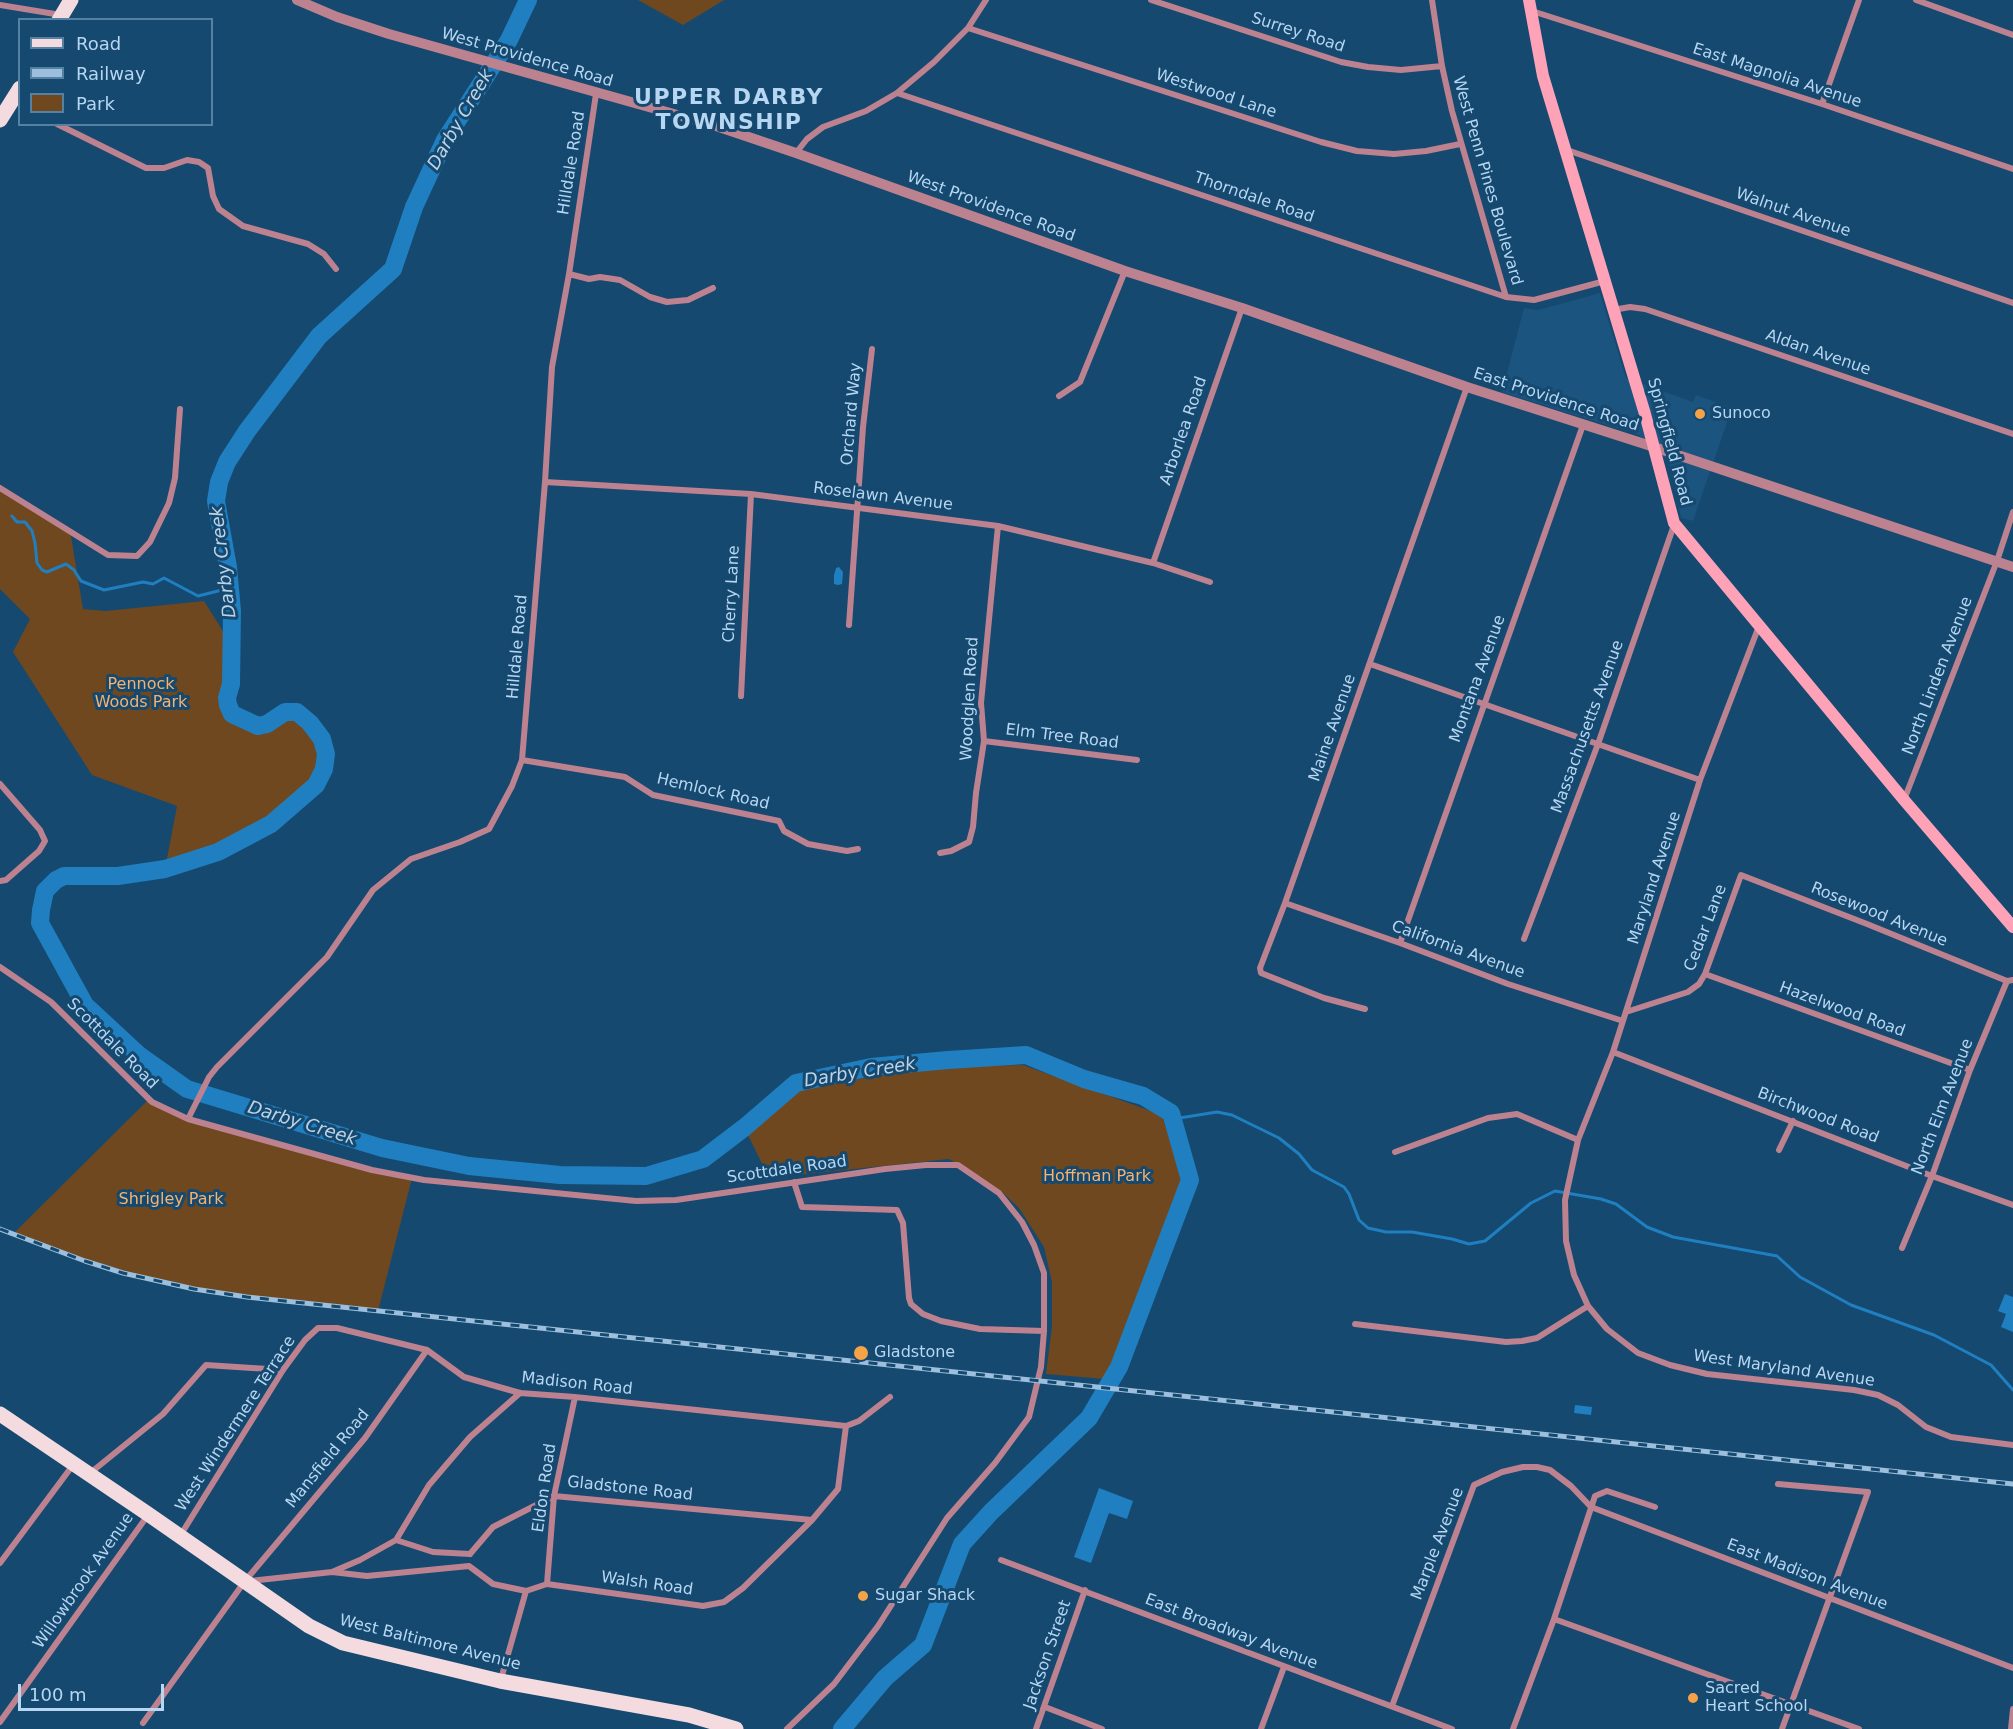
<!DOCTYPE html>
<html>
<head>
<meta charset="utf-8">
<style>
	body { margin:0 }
	#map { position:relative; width:2013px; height:1729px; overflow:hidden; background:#15496f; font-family:"DejaVu Sans",sans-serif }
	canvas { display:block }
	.legend { position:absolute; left:18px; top:18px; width:195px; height:108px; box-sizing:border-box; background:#15496f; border:2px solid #5581a3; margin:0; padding:8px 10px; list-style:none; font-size:18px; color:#b6d6f2 }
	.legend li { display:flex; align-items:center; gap:12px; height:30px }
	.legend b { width:30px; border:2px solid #5581a3 }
	.scale { position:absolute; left:18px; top:1684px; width:146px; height:27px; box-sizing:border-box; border:3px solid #b6d6f2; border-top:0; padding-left:8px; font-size:18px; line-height:21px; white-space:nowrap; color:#b6d6f2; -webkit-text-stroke:4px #15496f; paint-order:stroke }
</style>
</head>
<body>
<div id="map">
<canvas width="2013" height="1729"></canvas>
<ul class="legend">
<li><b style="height:8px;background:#f4dbe0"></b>Road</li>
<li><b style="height:8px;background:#9cbfdd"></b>Railway</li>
<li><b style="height:16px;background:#6f481f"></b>Park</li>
</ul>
<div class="scale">100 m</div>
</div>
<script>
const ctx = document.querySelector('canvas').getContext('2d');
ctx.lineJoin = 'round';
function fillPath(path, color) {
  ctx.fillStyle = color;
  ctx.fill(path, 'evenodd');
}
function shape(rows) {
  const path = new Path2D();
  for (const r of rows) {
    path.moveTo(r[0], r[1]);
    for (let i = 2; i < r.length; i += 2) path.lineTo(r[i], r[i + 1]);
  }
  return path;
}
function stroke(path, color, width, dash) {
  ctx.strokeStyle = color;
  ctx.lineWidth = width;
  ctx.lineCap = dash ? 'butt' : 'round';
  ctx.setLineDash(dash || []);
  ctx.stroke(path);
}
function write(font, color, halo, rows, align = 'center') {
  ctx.font = font + ' "DejaVu Sans",sans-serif';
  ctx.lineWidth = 6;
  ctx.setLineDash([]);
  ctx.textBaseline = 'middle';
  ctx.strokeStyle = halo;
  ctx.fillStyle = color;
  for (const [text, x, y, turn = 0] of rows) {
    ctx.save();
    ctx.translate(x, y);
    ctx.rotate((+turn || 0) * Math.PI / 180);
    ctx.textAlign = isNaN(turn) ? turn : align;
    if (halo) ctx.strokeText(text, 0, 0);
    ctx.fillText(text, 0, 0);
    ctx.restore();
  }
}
const built = shape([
	[1600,293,1626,378,1693,402,1696,395,1732,408,1693,521,1681,518,1669,462,1639,435,1502,392,1524,308,1538,310]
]);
const green = shape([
	[638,0,724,0,683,25],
	[0,488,70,530,83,609,106,611,204,601,231,644,231,684,227,698,232,714,258,726,267,724,285,712,297,712,310,723,322,739,326,754,324,769,316,785,271,824,251,836,218,852,165,869,177,806,92,775,13,652,30,619,0,589],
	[1023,1065,1162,1115,1183,1183,1105,1379,1046,1374,1052,1326,1052,1282,1044,1247,1019,1208,1002,1192,949,1159,769,1178,746,1131,799,1088,938,1067],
	[149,1099,188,1119,412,1178,378,1311,247,1297,147,1279,85,1261,13,1234]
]);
const water = shape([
	[839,567,843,572,842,584,838,585,834,584,834,575,836,568],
	[2005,1294,2013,1297,2013,1332,2001,1327,2006,1314,1998,1311],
	[1575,1405,1592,1407,1591,1415,1574,1413],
	[1099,1488,1133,1501,1127,1519,1109,1513,1091,1563,1074,1557]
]);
const stream = shape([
	[12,516,17,522,25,522,32,531,35,543,37,563,42,570,47,572,66,564,74,570,81,581,104,590,143,582,153,584,164,578,198,596,230,588],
	[1173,1119,1217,1112,1232,1115,1279,1138,1299,1154,1312,1170,1344,1187,1349,1194,1359,1220,1368,1228,1386,1232,1412,1232,1452,1239,1469,1244,1485,1241,1531,1203,1555,1191,1601,1199,1616,1204,1647,1227,1673,1237,1777,1256,1800,1277,1851,1305,1934,1335,1991,1365,2013,1390]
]);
const river = shape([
	[528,0,509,40,445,140,414,207,393,269,319,336,247,431,227,462,219,482,216,501,228,567,232,611,231,684,227,698,228,705,232,714,258,726,267,724,285,712,297,712,310,723,322,739,326,754,324,769,316,785,271,824,218,852,165,869,118,876,64,876,56,880,45,891,41,910,40,923,85,1005,139,1055,187,1089,382,1148,469,1166,560,1175,646,1176,703,1159,745,1127,796,1083,871,1067,948,1060,1026,1055,1084,1079,1143,1096,1171,1113,1190,1180,1119,1367,1089,1418,991,1512,962,1544,923,1645,885,1678,842,1729]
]);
const minor = shape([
	[1151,0,1341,62,1368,67,1401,70,1442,66],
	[1432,0,1442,66,1452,111,1506,297],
	[1916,0,2013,35],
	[0,5,61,15],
	[1532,11,1822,104,2013,169],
	[968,28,1321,142,1357,151,1394,154,1426,151,1460,144],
	[897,93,1506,297,1534,300,1605,281],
	[1822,104,1859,0],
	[57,124,146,168,164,168,187,160,199,162,208,168,213,196,219,209,243,226,308,244,324,254,336,269],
	[1567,150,2013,303],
	[796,153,807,139,823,127,866,111,897,93,934,62,968,28,986,0],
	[569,274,589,279,600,277,620,280,650,297,667,302,688,300,713,288],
	[1613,310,1630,307,1645,309,2013,434],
	[1059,396,1080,382,1125,271],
	[545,482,751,494,998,526,1153,563,1210,582],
	[0,488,108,555,137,556,150,542,169,503,175,478,180,409],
	[1153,563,1242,308],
	[849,625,863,427,872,349],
	[1759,626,1700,780,1613,1052,1578,1140,1565,1200,1566,1241,1574,1275,1588,1306,1607,1329,1638,1353,1670,1365,1707,1374,1854,1390,1878,1395,1898,1405,1926,1427,1951,1437,2013,1445],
	[1370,664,1700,780],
	[741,696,751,494],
	[984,741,1137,760],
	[522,760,625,777,653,795,779,821,784,831,808,844,847,851,858,849],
	[0,784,40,830,45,841,39,851,6,880,0,881],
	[1904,800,1997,561,2013,512],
	[940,853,951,851,969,842,973,827,976,793,984,741,981,703,998,526],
	[1285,903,1400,943,1508,984,1623,1021],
	[1524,939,1598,744,1674,525],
	[1400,943,1583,425],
	[0,967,51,1002,152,1102,188,1119,372,1170,424,1180,636,1201,676,1200,885,1169,926,1165,958,1165,999,1193,1022,1222,1034,1245,1044,1273,1044,1331,1041,1367,1029,1417,995,1463,947,1518,878,1626,834,1684,787,1729],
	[1705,974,1970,1070],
	[1365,1009,1324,998,1261,973,1260,968,1285,903,1467,387],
	[1626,1012,1688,992,1699,984,1705,974,1741,875,1867,924,2007,981],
	[1613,1052,1932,1176,2013,1205],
	[188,1119,209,1077,217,1067,327,957,373,890,411,859,460,842,489,829,512,786,522,760,545,482,552,367,569,274,596,94],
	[1779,1150,1793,1121],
	[1395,1152,1488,1118,1517,1114,1578,1140],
	[794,1182,802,1207,897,1210,903,1223,909,1298,911,1304,923,1314,941,1321,980,1329,1044,1331],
	[1902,1248,1932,1176,1970,1070,2007,981,2013,980],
	[1355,1324,1506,1342,1522,1341,1537,1338,1588,1306],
	[89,1474,163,1414,206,1365,283,1370],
	[1778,1484,1868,1492,1782,1729],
	[180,1536,283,1370,305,1340,318,1328,337,1328,427,1350,464,1377,520,1393,575,1397,846,1426],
	[396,1540,433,1552,470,1554],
	[470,1554,493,1527,554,1496,812,1520],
	[1001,1560,1452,1729],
	[0,1563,73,1465],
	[332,1572,367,1576,469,1566,493,1584,526,1591,547,1584,703,1606,724,1602,743,1588,812,1520,838,1489,846,1426,859,1421,890,1397],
	[250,1581,332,1572,360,1560,396,1540,429,1485,470,1437,520,1393],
	[547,1584,554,1496,575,1397],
	[1554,1619,1859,1729],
	[501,1679,526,1591],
	[1392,1706,1474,1485,1502,1472,1523,1467,1537,1467,1550,1470,1571,1486,1591,1507,2013,1668],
	[1045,1707,1102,1729],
	[0,1722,148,1515],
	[143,1723,245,1581,365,1438,427,1350],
	[1036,1729,1085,1590],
	[1261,1729,1284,1667],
	[1513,1729,1554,1619,1595,1496,1607,1491,1655,1507],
	[2011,1729,2013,1709]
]);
const tertiary = shape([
	[297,0,337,17,389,34,713,125,796,153,1125,271,1242,308,1467,387,1654,447,2013,567]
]);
const secondary = shape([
	[1529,0,1543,76,1645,414,1674,523,1904,800,2013,927]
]);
const primary = shape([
	[59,20,71,0],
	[0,120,20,88],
	[0,1414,148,1514,309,1626,343,1643,500,1681,689,1715,736,1729]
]);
const rail = shape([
	[0,1229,85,1261,123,1273,194,1289,247,1297,2013,1484]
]);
const markers = [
	[1700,414,6,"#f6a247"],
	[861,1353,8,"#f6a247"],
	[863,1596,6,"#f6a247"],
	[1693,1698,6,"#f6a247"]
];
const streetNames = [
	["Surrey Road",1298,33,18],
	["West Providence Road",527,58,16],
	["East Magnolia Avenue",1777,76,18],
	["Westwood Lane",1216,94,18],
	["Hilldale Road",572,163,-81],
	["West Penn Pines Boulevard",1487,181,74],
	["Thorndale Road",1254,198,19],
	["West Providence Road",991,207,20],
	["Walnut Avenue",1793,213,19],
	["Aldan Avenue",1818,353,19],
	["East Providence Road",1556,400,18],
	["Orchard Way",852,414,-85],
	["Arborlea Road",1184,431,-71],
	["Springfield Road",1669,442,75],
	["Roselawn Avenue",883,497,7],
	["Cherry Lane",732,594,-87],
	["Hilldale Road",518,647,-85],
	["North Linden Avenue",1938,676,-69],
	["Montana Avenue",1478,679,-70],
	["Woodglen Road",970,699,-87],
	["Massachusetts Avenue",1588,727,-70],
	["Maine Avenue",1333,728,-71],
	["Elm Tree Road",1062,737,7],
	["Hemlock Road",713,792,13],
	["Maryland Avenue",1655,878,-72],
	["Rosewood Avenue",1879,915,22],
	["Cedar Lane",1706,928,-69],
	["California Avenue",1458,950,20],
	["Hazelwood Road",1842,1010,20],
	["Scottdale Road",112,1044,45],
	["North Elm Avenue",1943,1107,-69],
	["Birchwood Road",1818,1116,21],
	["Scottdale Road",787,1170,-8],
	["West Maryland Avenue",1784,1369,8],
	["Madison Road",577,1384,6],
	["West Windermere Terrace",236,1424,-57],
	["Mansfield Road",328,1459,-51],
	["Eldon Road",545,1488,-82],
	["Gladstone Road",630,1489,6],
	["Marple Avenue",1438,1544,-69],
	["East Madison Avenue",1807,1575,21],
	["Willowbrook Avenue",84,1581,-55],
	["Walsh Road",647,1584,8],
	["East Broadway Avenue",1231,1632,21],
	["West Baltimore Avenue",430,1643,14],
	["Jackson Street",1048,1655,-71]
];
const poiNames = [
	["Sunoco",1712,414],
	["Gladstone",874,1353],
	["Sugar Shack",875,1596],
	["Sacred",1705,1689],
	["Heart School",1705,1707]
];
const parkNames = [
	["Pennock",141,685],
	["Woods Park",141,703],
	["Hoffman Park",1097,1177],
	["Shrigley Park",171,1200]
];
const waterNames = [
	["Darby Creek",461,120,-60],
	["Darby Creek",224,562,-97],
	["Darby Creek",860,1073,-9],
	["Darby Creek",302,1124,17]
];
const districtNames = [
	["UPPER DARBY",729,98],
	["TOWNSHIP",729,123]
];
fillPath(built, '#1a547f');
fillPath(green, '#6f481f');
fillPath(water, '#207fc1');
stroke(stream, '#207fc1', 3);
stroke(river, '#207fc1', 18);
stroke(minor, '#bc828f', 6);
stroke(tertiary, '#bc828f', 10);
stroke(secondary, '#fea2b7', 12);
stroke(primary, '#f4dbe0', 15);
stroke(rail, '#9cbfdd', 5);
stroke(rail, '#15496f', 3, [9]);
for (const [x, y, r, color] of markers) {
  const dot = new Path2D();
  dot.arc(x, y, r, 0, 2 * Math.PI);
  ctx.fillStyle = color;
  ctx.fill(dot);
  stroke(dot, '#15496f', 2);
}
write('16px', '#b6d6f2', '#15496f', streetNames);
write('16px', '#b6d6f2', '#15496f', poiNames, 'left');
write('16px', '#f6b26e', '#15496f', parkNames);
write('italic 18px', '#bcd3e8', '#15496f', waterNames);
ctx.letterSpacing = '1.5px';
write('bold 22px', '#b6d6f2', '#15496f', districtNames);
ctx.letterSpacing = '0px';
</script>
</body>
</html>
